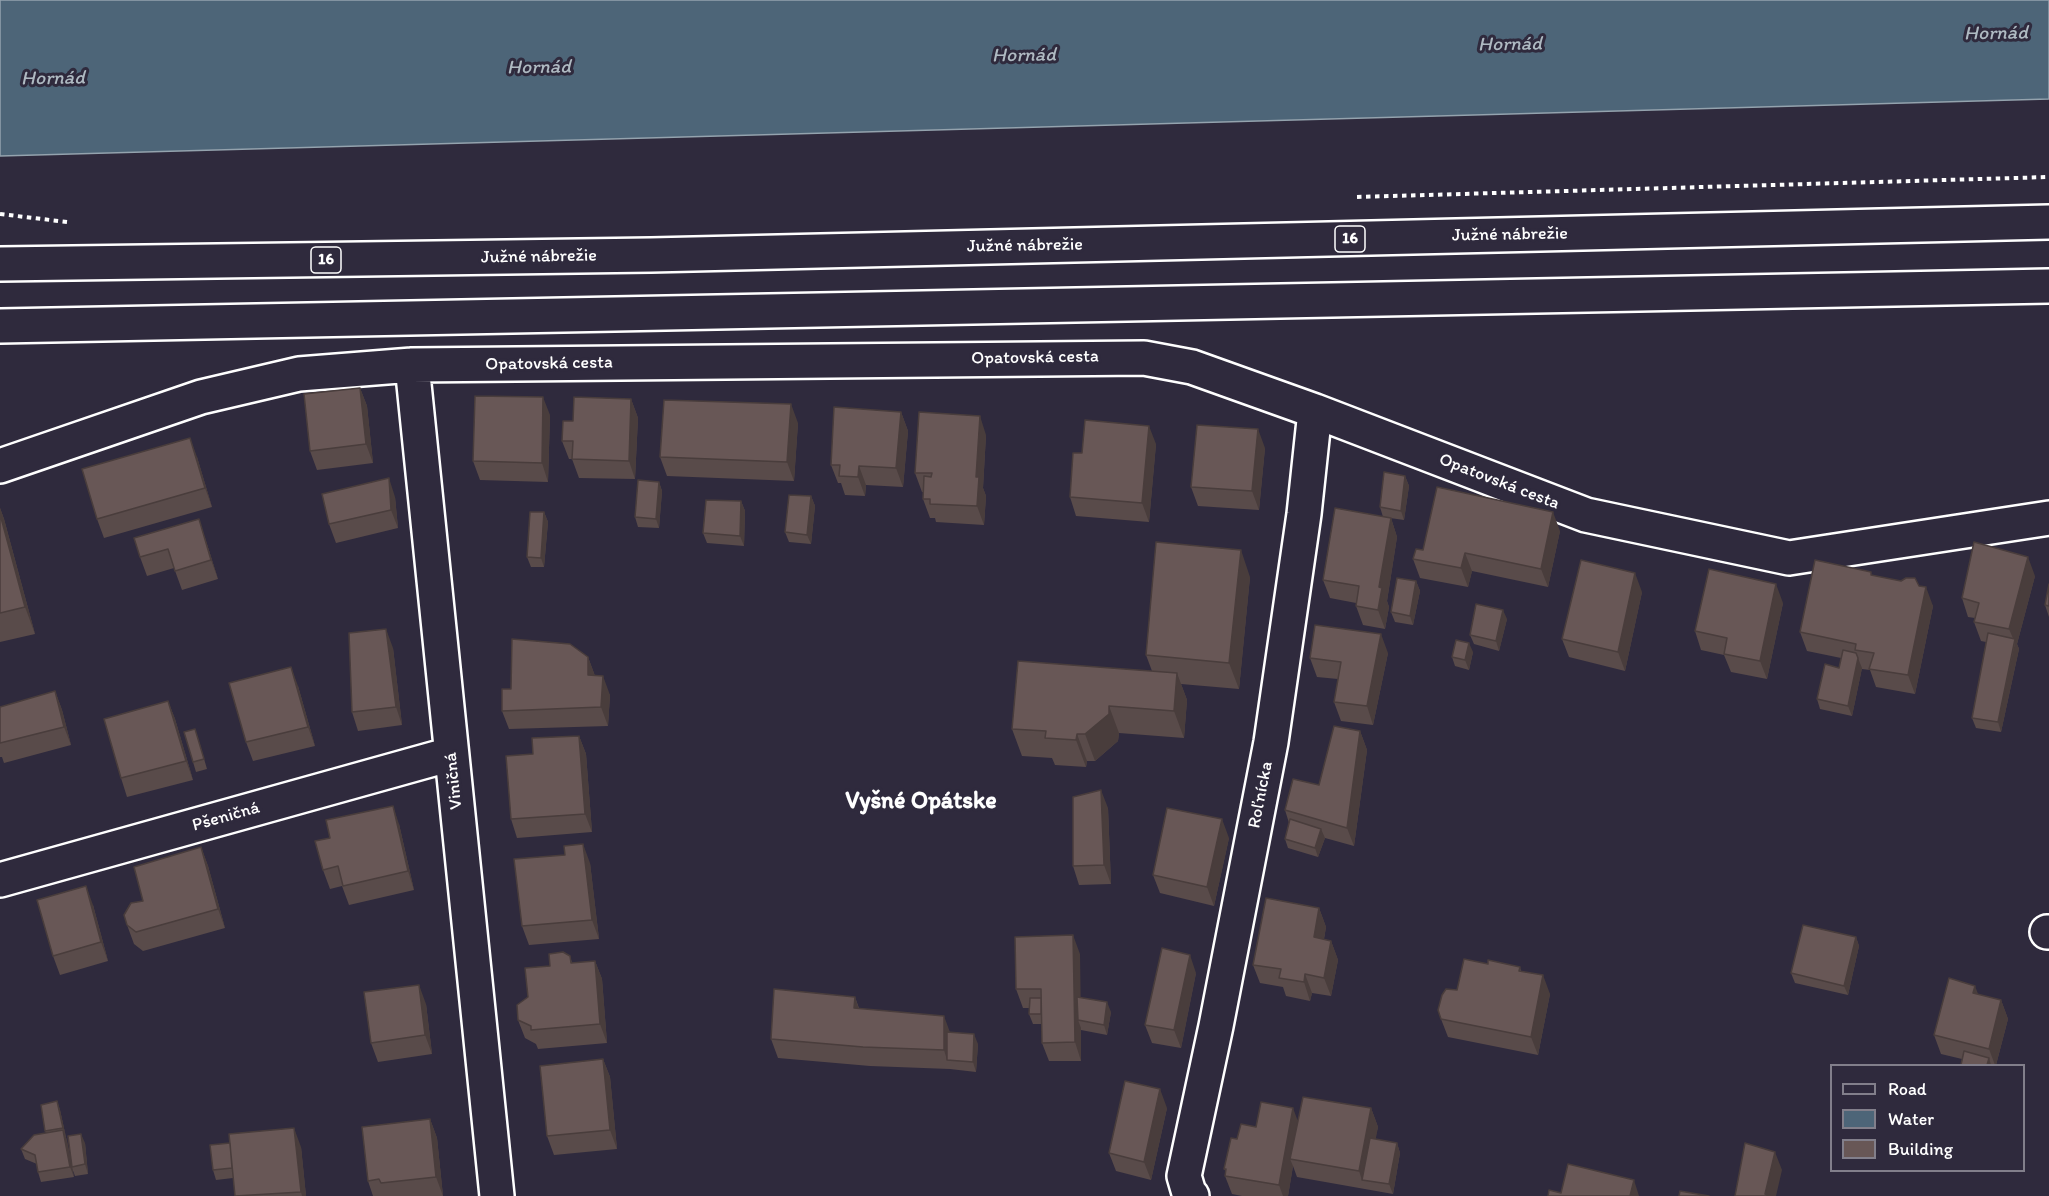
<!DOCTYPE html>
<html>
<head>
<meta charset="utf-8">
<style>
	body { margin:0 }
	#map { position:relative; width:2049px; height:1196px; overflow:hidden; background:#2f2a3d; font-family:Itim,sans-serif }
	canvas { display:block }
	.legend { position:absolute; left:1830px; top:1064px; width:195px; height:108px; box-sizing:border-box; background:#2f2a3d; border:2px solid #827f8b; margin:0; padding:8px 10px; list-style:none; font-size:18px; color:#fff }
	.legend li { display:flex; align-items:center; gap:12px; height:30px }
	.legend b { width:30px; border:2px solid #827f8b }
</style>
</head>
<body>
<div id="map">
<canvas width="2049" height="1196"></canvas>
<ul class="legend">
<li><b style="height:8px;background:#2f2a3d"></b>Road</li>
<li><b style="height:16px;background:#4d6578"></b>Water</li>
<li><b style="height:16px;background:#685756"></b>Building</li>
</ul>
</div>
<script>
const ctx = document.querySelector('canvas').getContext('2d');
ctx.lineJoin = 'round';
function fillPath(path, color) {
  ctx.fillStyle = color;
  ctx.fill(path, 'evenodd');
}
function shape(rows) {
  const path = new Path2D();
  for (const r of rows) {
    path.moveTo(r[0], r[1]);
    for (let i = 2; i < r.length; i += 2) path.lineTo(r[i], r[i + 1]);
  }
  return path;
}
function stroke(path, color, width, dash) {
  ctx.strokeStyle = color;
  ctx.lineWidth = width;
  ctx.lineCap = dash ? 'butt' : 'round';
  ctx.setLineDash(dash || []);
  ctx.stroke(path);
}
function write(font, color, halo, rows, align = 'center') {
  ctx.font = font + ' Itim,sans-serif';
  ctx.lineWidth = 6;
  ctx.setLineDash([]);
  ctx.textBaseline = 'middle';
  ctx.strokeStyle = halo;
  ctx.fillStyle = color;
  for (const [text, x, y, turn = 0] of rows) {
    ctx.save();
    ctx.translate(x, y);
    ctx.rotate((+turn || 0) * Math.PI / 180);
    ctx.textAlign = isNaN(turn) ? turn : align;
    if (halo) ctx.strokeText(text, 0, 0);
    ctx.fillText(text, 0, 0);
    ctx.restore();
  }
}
const water = shape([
	[0,0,2049,0,2049,99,0,156,0,0]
]);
const path = shape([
	[1357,197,2049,177],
	[0,214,67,222]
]);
const minor = shape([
	[412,365,497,1196],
	[0,466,201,397,299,374,412,365,1144,358,1192,367,1315,411,1586,515,1789,558,2049,518],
	[0,880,451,754],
	[2047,932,2049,932],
	[1192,1196,1189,1193,1184,1176,1216,1026,1271,742,1304,514,1315,411]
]);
const highway = shape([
	[0,264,651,255,2049,222],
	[0,326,2049,286]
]);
const wall = shape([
	[360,388,367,406,373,463,317,470,310,451],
	[631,399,638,418,635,479,579,478,572,459,569,459,562,441,573,421],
	[901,412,908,431,903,487,866,485,865,496,845,495,841,483,838,483,831,465],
	[550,415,548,482,480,480,473,461],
	[798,423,794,481,667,476,660,457],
	[986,435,983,488,986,496,984,525,936,522,935,518,930,518,923,499,924,492,922,492,915,473],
	[1156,444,1149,522,1076,516,1070,497,1082,453],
	[1265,448,1259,510,1198,506,1191,487],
	[197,457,212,507,104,538,97,519],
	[1405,476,1409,486,1404,520,1383,517,1380,507],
	[659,482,662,491,659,528,638,527,635,517],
	[811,496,815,506,811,544,789,542,785,532],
	[395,497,398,528,336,543,329,524],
	[741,501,745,511,744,546,707,543,703,533],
	[0,508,4,519,35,634,0,642],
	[544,512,548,522,544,567,531,567,527,557],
	[1391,518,1397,537,1387,601,1389,607,1385,629,1363,625,1356,606,1356,603,1330,598,1323,580],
	[1560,531,1548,587,1472,571,1468,587,1420,578,1413,559,1423,550],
	[205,538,218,579,182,590,174,568,147,576,140,557],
	[1872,575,1919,586,1933,606,1915,694,1876,687,1870,670,1862,669,1862,668,1852,716,1820,709,1817,699,1839,668,1841,658,1807,651,1800,632],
	[2035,576,2017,644,2019,649,2001,732,1976,728,1972,718,1986,642,1981,641,1974,622,1975,618,1968,617,1962,598],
	[1250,577,1239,689,1181,684,1187,700,1184,738,1119,733,1118,741,1095,761,1087,761,1086,767,1055,765,1052,758,1022,756,1012,729,1152,671,1146,655],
	[1416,581,1420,591,1413,625,1395,622,1391,612],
	[2049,584,2049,617,2045,605],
	[1642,592,1625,671,1569,657,1562,639],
	[1783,603,1767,679,1731,672,1724,655,1701,650,1695,631],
	[1507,619,1499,651,1474,644,1470,635],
	[393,648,402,725,358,731,352,712],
	[1473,652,1469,670,1455,666,1452,657],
	[1388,653,1373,725,1341,721,1334,702,1338,679,1317,677,1310,658],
	[588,657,595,676,610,695,608,726,509,729,502,711,511,689],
	[298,686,315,746,253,761,246,742],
	[55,691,62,710,71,745,4,763,2,757,0,757,0,707],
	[168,701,175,719,193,780,127,797,121,778],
	[1360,731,1367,750,1354,846,1325,838,1318,857,1288,848,1285,839,1289,823,1285,810,1319,785],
	[579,736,586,754,592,832,517,838,511,819,533,754],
	[198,738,207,769,196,772,193,762],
	[1108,808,1111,884,1079,885,1073,866],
	[399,824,414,890,349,905,342,886,330,889,323,870],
	[1229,838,1214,906,1160,893,1153,875],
	[201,847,208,866,225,928,143,951,134,944,127,925,143,901],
	[590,863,599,939,529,945,522,926],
	[93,905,108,961,60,975,53,956],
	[1319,908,1326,927,1324,939,1331,941,1338,960,1331,996,1312,993,1310,1001,1286,996,1283,987,1260,983,1253,965],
	[1856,937,1859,946,1848,995,1795,983,1791,973],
	[1080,954,1080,998,1111,1012,1107,1035,1081,1030,1081,1028,1081,1061,1049,1061,1042,1043,1042,1024,1033,1024,1029,1014,1029,1008,1023,1008,1016,989],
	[570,956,572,963,595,961,602,979,607,1043,538,1049,536,1044,525,1038,518,1020,528,997,550,966],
	[1488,964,1520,967,1521,971,1550,994,1538,1055,1448,1037,1441,1019,1457,990],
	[1196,973,1181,1048,1152,1043,1145,1025],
	[1979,995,2001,1000,2008,1019,1996,1065,1961,1065,1962,1059,1941,1054,1934,1035],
	[855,997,859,1008,950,1032,978,1044,976,1072,950,1069,870,1066,778,1058,771,1039],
	[426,1004,432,1054,378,1062,371,1043],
	[603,1059,610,1077,617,1149,554,1155,547,1136],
	[57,1101,60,1110,72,1165,85,1143,88,1174,75,1176,72,1168,74,1177,41,1182,38,1172,37,1164,25,1159,21,1149,46,1133,45,1131],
	[1167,1108,1151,1180,1116,1171,1109,1153],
	[1371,1108,1378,1127,1375,1139,1397,1143,1400,1153,1393,1194,1297,1177,1293,1166,1288,1196,1242,1196,1232,1194,1225,1176,1226,1172,1224,1169,1237,1139,1256,1127],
	[430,1119,437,1138,443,1196,373,1196,368,1181],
	[230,1143,301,1147,306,1196,235,1196,233,1178,216,1180,213,1170]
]);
const shadedWall = shape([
	[360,388,367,406,373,463,366,444],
	[543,397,550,415,548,482,542,463],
	[631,399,638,418,635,479,629,461],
	[791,404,798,423,794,481,787,462],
	[901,412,908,431,903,487,896,468],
	[980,416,986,435,983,488,986,496,984,525,977,506,976,477],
	[1149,426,1156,444,1149,522,1142,503],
	[1258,429,1265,448,1259,510,1252,491],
	[190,438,197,457,212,507,205,488],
	[859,466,866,485,865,496,858,477],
	[1405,476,1409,486,1404,520,1401,511],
	[389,478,395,497,398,528,391,510],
	[659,482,662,491,659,528,656,519],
	[811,496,815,506,811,544,807,535],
	[741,501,745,511,744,546,740,536],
	[0,508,4,519,35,634,25,607,0,514],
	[544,512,548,522,544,567,541,558],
	[1553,512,1560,531,1548,587,1541,569],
	[1391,518,1397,537,1387,601,1389,607,1385,629,1378,610,1379,587],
	[199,519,205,538,218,579,211,560],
	[1241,550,1250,577,1239,689,1229,663],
	[1465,553,1472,571,1468,587,1461,568],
	[2028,557,2035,576,2017,644,2019,649,2001,732,1998,722,2015,643,2009,629],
	[1635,573,1642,592,1625,671,1618,652],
	[1416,581,1420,591,1413,625,1410,616],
	[1776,584,1783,603,1767,679,1760,661],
	[1926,587,1933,606,1915,694,1908,675],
	[1503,610,1507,619,1499,651,1496,641],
	[386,629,393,648,402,725,396,707],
	[1381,634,1388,653,1373,725,1367,706],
	[1469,643,1473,652,1469,670,1465,660],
	[588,657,595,676,588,675],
	[1858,658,1862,668,1852,716,1848,706],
	[291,667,298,686,315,746,308,727],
	[1177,673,1187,700,1184,738,1174,711],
	[603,676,610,695,608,726,601,707],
	[55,691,62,710,71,745,64,727],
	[168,701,175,719,193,780,186,761],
	[1109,706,1119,733,1118,741,1095,761,1085,734],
	[1360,731,1367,750,1354,846,1347,828],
	[1077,734,1087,761,1086,767,1076,740],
	[579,736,586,754,592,832,585,814],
	[1101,790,1108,808,1111,884,1104,865],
	[393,806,399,824,414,890,408,871],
	[1222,819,1229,838,1214,906,1207,887],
	[1321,829,1325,838,1318,857,1315,848],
	[583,844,590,863,599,939,592,920],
	[201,847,208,866,225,928,218,909],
	[86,886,93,905,108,961,101,942],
	[1319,908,1326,927,1321,956,1314,937],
	[1073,935,1080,954,1081,1021,1078,1020,1081,1028,1081,1061,1075,1042],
	[1856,937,1859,946,1848,995,1844,986],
	[1331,941,1338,960,1331,996,1324,978],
	[1190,955,1196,973,1181,1048,1174,1030],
	[595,961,602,979,607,1043,600,1024],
	[1305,974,1312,993,1310,1001,1304,982],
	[1543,975,1550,994,1538,1055,1531,1037],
	[419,985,426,1004,432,1054,425,1035],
	[1975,986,1982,1004,1973,993],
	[855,997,861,1016,854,1008],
	[2001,1000,2008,1019,1996,1065,1995,1065,1989,1049],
	[1107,1002,1111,1012,1107,1035,1104,1025],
	[944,1016,951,1035,947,1060,944,1050],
	[974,1034,978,1044,976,1072,973,1062],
	[1989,1058,1991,1065,1987,1065],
	[603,1059,610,1077,617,1149,610,1130],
	[1160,1089,1167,1108,1151,1180,1144,1162],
	[57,1101,60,1110,66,1137,63,1128],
	[1293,1108,1300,1127,1290,1159,1293,1166,1288,1196,1283,1196,1279,1185],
	[1371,1108,1378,1127,1368,1181,1362,1180,1359,1171],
	[430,1119,437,1138,443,1196,436,1177],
	[294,1128,301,1147,306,1196,302,1196,301,1192],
	[63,1130,67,1140,74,1177,70,1167],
	[81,1134,85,1143,88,1174,85,1164],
	[1397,1143,1400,1153,1393,1194,1389,1184],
	[1775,1152,1782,1170,1776,1196,1766,1196,1765,1194],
	[1634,1180,1639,1196,1630,1196]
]);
const building = shape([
	[360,388,366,444,310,451,304,394,360,388],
	[475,396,543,397,542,463,473,461,475,396],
	[574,397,631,399,629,461,572,459,573,441,562,441,563,421,573,421,574,397],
	[664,400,791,404,787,462,660,457,664,400],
	[834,407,901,412,896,468,859,466,858,477,839,476,840,465,831,465,834,407],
	[919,412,980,416,976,477,979,477,977,506,930,504,930,499,923,499,924,476,931,477,932,473,915,473,919,412],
	[1085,420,1149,426,1142,503,1070,497,1073,453,1082,453,1085,420],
	[1197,425,1258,429,1252,491,1191,487,1197,425],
	[190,438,205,488,97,519,82,469,190,438],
	[1384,472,1405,476,1401,511,1380,507,1384,472],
	[389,478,391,510,329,524,322,494,389,478],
	[638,480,659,482,656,519,635,517,638,480],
	[1437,487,1553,512,1541,569,1465,553,1461,568,1413,559,1416,549,1423,550,1437,487],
	[789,495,811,496,807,535,785,532,789,495],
	[706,500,741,501,740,536,703,533,706,500],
	[1335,508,1391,518,1379,587,1382,588,1378,610,1356,606,1359,586,1323,580,1335,508],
	[530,512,544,512,541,558,527,557,530,512],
	[0,514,25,607,0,613,0,514],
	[199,519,211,560,175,571,168,549,140,557,134,538,199,519],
	[1156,542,1241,550,1229,663,1146,655,1156,542],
	[1974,542,2028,557,2009,629,1974,622,1979,603,1962,598,1974,542],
	[1581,560,1635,573,1618,652,1562,639,1581,560],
	[1815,560,1871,572,1871,575,1901,581,1906,578,1915,578,1919,586,1926,587,1908,675,1869,669,1874,653,1855,650,1856,644,1800,632,1815,560],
	[1709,569,1776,584,1760,661,1724,654,1727,638,1695,631,1709,569],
	[1397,578,1416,581,1410,616,1391,612,1397,578],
	[2049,584,2049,606,2045,605,2049,584],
	[1476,604,1503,610,1496,641,1470,635,1476,604],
	[1315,625,1381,634,1367,706,1334,702,1341,662,1310,658,1315,625],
	[386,629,396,707,352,712,349,633,386,629],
	[1988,633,2015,639,1998,722,1972,718,1988,633],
	[512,639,570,644,588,657,588,675,603,676,601,707,502,711,502,689,511,689,512,639],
	[1456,640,1469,643,1465,660,1452,657,1456,640],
	[1843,650,1856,653,1858,658,1848,706,1817,699,1825,664,1839,668,1843,650],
	[1018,661,1177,673,1174,711,1109,706,1109,714,1085,734,1077,734,1076,740,1045,738,1046,731,1012,729,1018,661],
	[291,667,308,727,246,742,229,683,291,667],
	[55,691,64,727,0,743,0,707,55,691],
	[168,701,186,761,121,778,104,719,168,701],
	[1334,726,1360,731,1347,828,1285,810,1293,779,1319,785,1334,726],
	[195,729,204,759,193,762,184,732,195,729],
	[579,736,585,814,511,819,506,756,533,754,532,738,579,736],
	[1101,790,1104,865,1073,866,1073,797,1101,790],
	[393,806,408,871,343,886,338,866,323,870,315,841,330,838,326,820,393,806],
	[1167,808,1222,819,1207,887,1153,875,1167,808],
	[1290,819,1321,829,1315,848,1285,839,1290,819],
	[583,844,592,920,522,926,514,859,565,855,564,846,583,844],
	[201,847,218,909,136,932,127,925,124,915,131,903,143,901,134,867,201,847],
	[86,886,101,942,53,956,37,900,86,886],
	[1266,898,1319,908,1314,937,1331,941,1324,978,1305,974,1304,982,1279,978,1281,969,1253,965,1266,898],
	[1803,925,1856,937,1844,986,1791,973,1803,925],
	[1073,935,1075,1042,1042,1043,1041,989,1016,989,1015,937,1073,935],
	[1162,948,1190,955,1174,1030,1145,1025,1162,948],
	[563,952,570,956,571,963,595,961,600,1024,531,1030,531,1026,518,1020,517,1005,528,997,525,968,550,966,549,954,563,952],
	[1464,959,1488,964,1488,960,1520,967,1519,971,1543,975,1531,1037,1441,1019,1438,1010,1442,995,1446,989,1457,990,1464,959],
	[1949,978,1975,986,1973,993,2001,1000,1989,1049,1934,1035,1949,978],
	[419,985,425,1035,371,1043,364,992,419,985],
	[774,989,855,997,854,1008,944,1016,944,1050,863,1047,771,1039,774,989],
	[1077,997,1107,1002,1104,1025,1078,1020,1077,997],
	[1030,998,1041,998,1041,1014,1029,1014,1030,998],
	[947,1032,974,1034,973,1062,947,1060,947,1032],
	[1964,1051,1989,1058,1987,1065,1961,1065,1964,1051],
	[603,1059,610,1130,547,1136,540,1066,603,1059],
	[1125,1081,1160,1089,1144,1162,1109,1153,1125,1081],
	[1303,1097,1371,1108,1359,1171,1290,1159,1303,1097],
	[57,1101,63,1128,45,1131,41,1105,57,1101],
	[1261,1102,1293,1108,1279,1185,1225,1176,1226,1169,1224,1169,1231,1138,1237,1139,1241,1124,1256,1127,1261,1102],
	[430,1119,436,1177,381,1183,379,1179,368,1181,362,1127,430,1119],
	[294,1128,301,1192,235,1196,229,1134,294,1128],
	[63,1130,70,1167,38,1172,35,1155,21,1149,34,1135,63,1130],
	[81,1134,85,1164,72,1167,68,1136,81,1134],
	[1370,1138,1397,1143,1389,1184,1362,1180,1370,1138],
	[230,1143,232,1168,213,1170,210,1145,230,1143],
	[1745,1143,1775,1152,1765,1194,1772,1196,1735,1196,1745,1143],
	[1568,1164,1634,1180,1630,1196,1548,1196,1549,1190,1561,1193,1568,1164],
	[1680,1191,1709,1196,1679,1196,1680,1191]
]);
const shields = [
	[1350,239,30],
	[326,260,30]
];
const shieldNames = [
	["16",1350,239],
	["16",326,260]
];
const streetNames = [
	["Južné nábrežie",1510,235,-1],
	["Južné nábrežie",1025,246,-1],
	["Južné nábrežie",539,257,-1],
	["Opatovská cesta",1035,358,-1],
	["Opatovská cesta",549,364,-1],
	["Opatovská cesta",1499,482,21],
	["Viničná",454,781,-96],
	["Roľnícka",1261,795,-79],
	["Pšeničná",226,817,-16]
];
const waterNames = [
	["Hornád",1996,34,-1],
	["Hornád",1510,45,-1],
	["Hornád",1024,56,-1],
	["Hornád",539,68,-1],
	["Hornád",53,79,-1]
];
const districtNames = [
	["Vyšné Opátske",921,802]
];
fillPath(water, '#4d6578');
stroke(water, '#94a3ae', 1.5);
stroke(minor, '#fff', 38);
stroke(highway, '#fff', 38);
stroke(path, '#fff', 4, [4.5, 4.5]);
stroke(minor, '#2f2a3d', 33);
stroke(highway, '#2f2a3d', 33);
fillPath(wall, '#594b4a');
fillPath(shadedWall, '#493d3c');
fillPath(building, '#685756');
stroke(building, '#493d3c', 1.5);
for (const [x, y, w] of shields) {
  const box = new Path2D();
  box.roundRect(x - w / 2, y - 13, w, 26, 4.5);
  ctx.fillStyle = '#2f2a3d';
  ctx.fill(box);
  stroke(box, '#fff', 1.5);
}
write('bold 16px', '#fff', null, shieldNames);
write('18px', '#fff', '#2f2a3d', streetNames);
write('italic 20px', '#afbac2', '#2f2a3d', waterNames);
write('bold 24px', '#fff', '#2f2a3d', districtNames);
</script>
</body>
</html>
